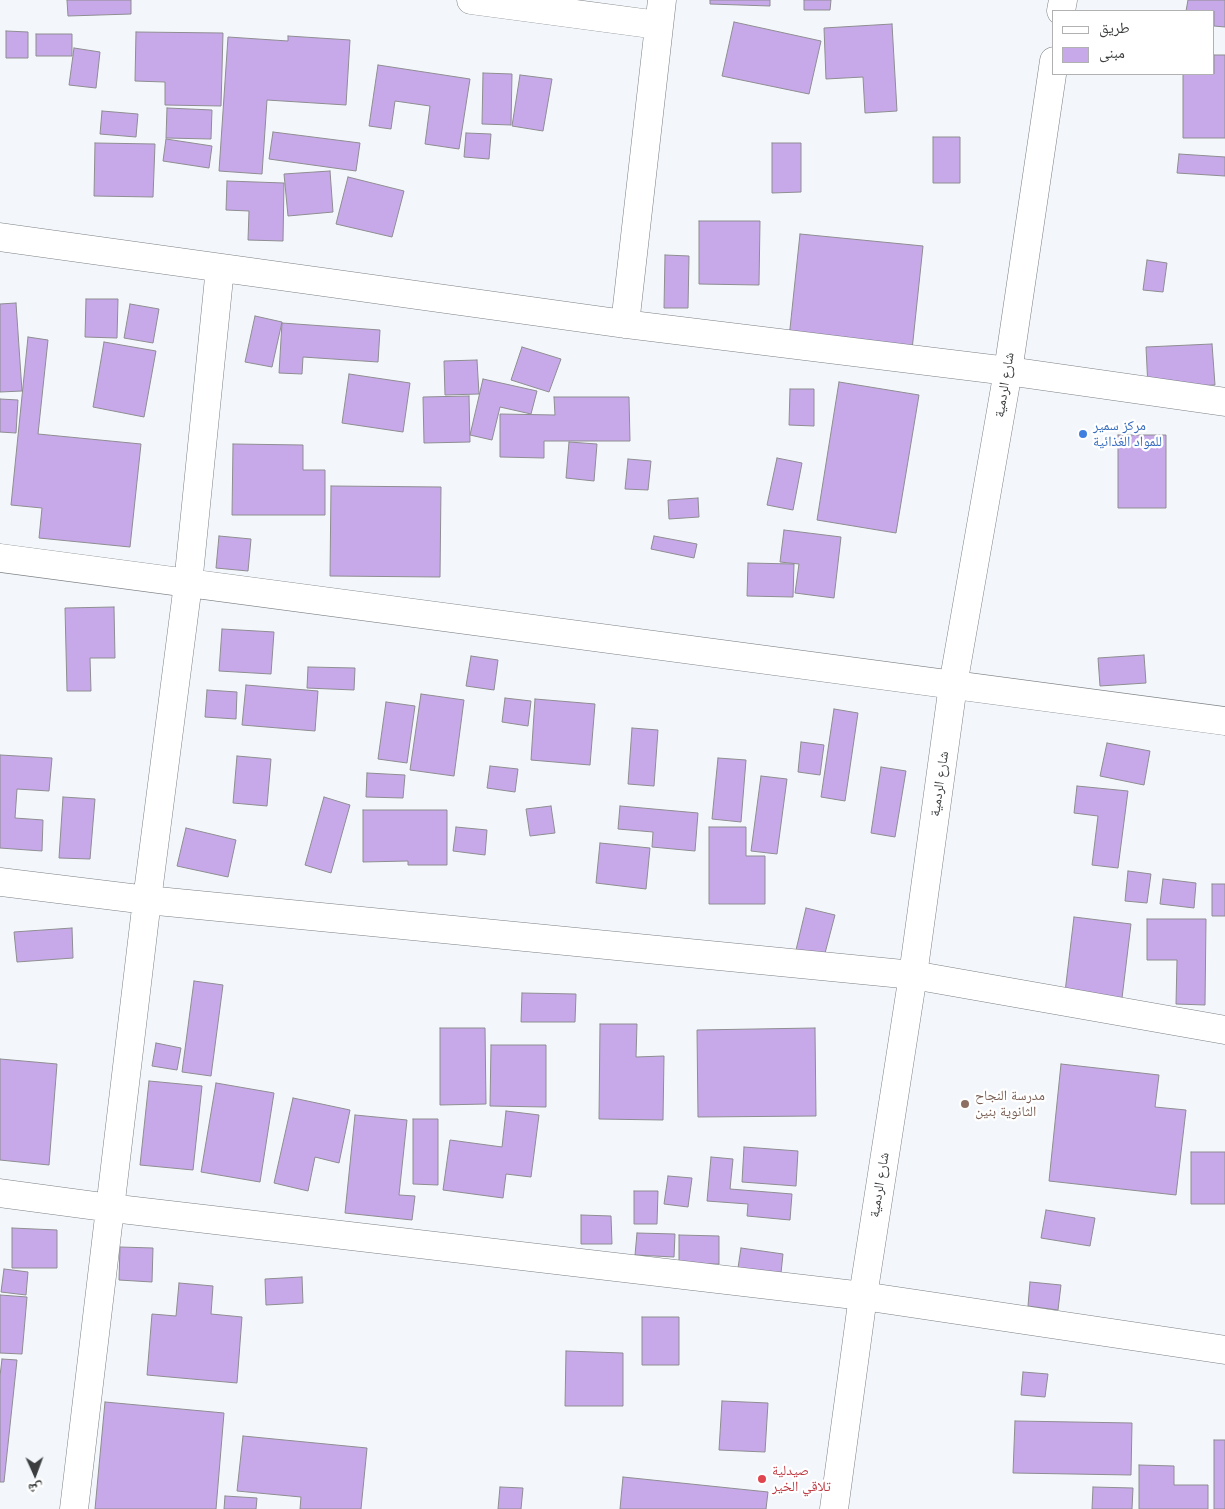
<!DOCTYPE html>
<html>
<head>
<meta charset="utf-8">
<style>
	body { margin:0 }
	#map { position:relative; width:1225px; height:1509px; overflow:hidden; background:#f3f7fb; font-family:"DM Sans","Noto Naskh Arabic",sans-serif }
	canvas { display:block }
	.legend { position:absolute; left:1052px; top:10px; width:162px; height:65px; box-sizing:border-box; background:#fff; border:1px solid #b1b1b2; margin:0; padding:6px 9px; list-style:none; font-size:15px; color:#3b3d3e }
	.legend li { display:flex; align-items:center; gap:10px; height:25px }
	.legend b { width:25px; border:1px solid #b1b1b2 }
	.north { position:absolute; left:10px; top:1449px; width:50px; height:50px; -webkit-text-stroke:4px #fff; paint-order:stroke; rotate:178deg; font-size:14px; font-weight:700; line-height:20px; text-align:center; color:#3b3d3e }
	.north::after { content:''; display:block; margin:auto; width:18px; height:22px; background:#3b3d3e; clip-path:polygon(50% 0,100% 100%,50% 72%,0 100%) }
</style>
</head>
<body>
<div id="map">
<canvas width="1225" height="1509"></canvas>
<ul class="legend">
<li><b style="height:6px;background:#fff"></b>طريق</li>
<li><b style="height:14px;background:#c7a9ea"></b>مبنى</li>
</ul>
<div class="north">ش</div>
</div>
<script>
const ctx = document.querySelector('canvas').getContext('2d');
ctx.lineJoin = 'round';
function fillPath(path, color) {
  ctx.fillStyle = color;
  ctx.fill(path, 'evenodd');
}
function shape(rows) {
  const path = new Path2D();
  for (const r of rows) {
    path.moveTo(r[0], r[1]);
    for (let i = 2; i < r.length; i += 2) path.lineTo(r[i], r[i + 1]);
  }
  return path;
}
function stroke(path, color, width, dash) {
  ctx.strokeStyle = color;
  ctx.lineWidth = width;
  ctx.lineCap = dash ? 'butt' : 'round';
  ctx.setLineDash(dash || []);
  ctx.stroke(path);
}
function write(font, color, halo, rows, align = 'center') {
  ctx.font = font + ' "DM Sans","Noto Naskh Arabic",sans-serif';
  ctx.lineWidth = 4.5;
  ctx.setLineDash([]);
  ctx.textBaseline = 'middle';
  ctx.strokeStyle = halo;
  ctx.fillStyle = color;
  for (const [text, x, y, turn = 0] of rows) {
    ctx.save();
    ctx.translate(x, y);
    ctx.rotate((+turn || 0) * Math.PI / 180);
    ctx.textAlign = isNaN(turn) ? turn : align;
    if (halo) ctx.strokeText(text, 0, 0);
    ctx.fillText(text, 0, 0);
    ctx.restore();
  }
}
const building = shape([
	[67,0,131,0,131,14,68,16,67,0],
	[710,0,770,0,770,6,710,4,710,0],
	[804,0,831,0,830,10,804,10,804,0],
	[1188,0,1225,0,1225,27,1214,26,1214,11,1186,11,1188,0],
	[734,22,821,41,809,94,722,76,734,22],
	[892,24,897,111,865,113,863,77,826,79,824,28,892,24],
	[6,31,28,32,28,58,6,58,6,31],
	[136,32,223,33,221,106,165,105,165,82,135,81,136,32],
	[36,34,72,34,72,56,36,56,36,34],
	[288,36,350,40,346,105,267,100,262,174,219,171,228,37,288,41,288,36],
	[74,48,100,52,96,88,69,85,74,48],
	[1214,55,1225,55,1225,138,1183,138,1183,74,1214,74,1214,55],
	[378,65,470,79,459,149,425,144,430,106,395,101,391,129,369,126,378,65],
	[483,73,512,74,511,125,482,124,483,73],
	[520,75,552,79,543,131,512,126,520,75],
	[167,108,212,110,211,139,166,138,167,108],
	[102,111,138,114,136,137,100,134,102,111],
	[273,132,360,143,356,171,269,159,273,132],
	[466,133,491,134,489,159,464,157,466,133],
	[933,137,960,137,960,183,933,183,933,137],
	[166,139,212,146,209,168,163,161,166,139],
	[95,143,155,144,153,197,94,196,95,143],
	[772,143,801,143,801,192,772,193,772,143],
	[1179,154,1225,157,1225,176,1177,173,1179,154],
	[330,171,333,212,288,216,284,174,330,171],
	[348,177,404,191,392,237,336,224,348,177],
	[227,181,284,183,283,241,248,240,249,211,226,210,227,181],
	[699,221,760,221,759,285,699,284,699,221],
	[800,234,923,246,912,350,789,338,800,234],
	[665,255,689,256,688,308,664,308,665,255],
	[1147,260,1167,263,1163,292,1143,290,1147,260],
	[86,299,118,299,117,338,85,337,86,299],
	[16,303,22,391,0,392,0,304,16,303],
	[130,304,159,309,153,343,124,338,130,304],
	[255,316,282,322,272,367,245,362,255,316],
	[282,323,380,330,378,362,303,357,302,374,279,373,282,323],
	[28,337,48,340,38,434,141,444,130,547,39,538,42,508,11,505,28,337],
	[104,342,156,351,144,417,93,407,104,342],
	[1212,344,1215,385,1148,388,1146,347,1212,344],
	[522,347,561,359,549,392,511,380,522,347],
	[477,360,479,394,445,395,444,361,477,360],
	[349,374,410,383,403,432,342,423,349,374],
	[483,379,537,391,531,414,500,407,492,440,470,435,483,379],
	[839,382,919,395,896,533,817,520,839,382],
	[790,389,814,389,814,426,789,425,790,389],
	[469,396,470,442,424,443,423,397,469,396],
	[554,397,629,397,630,441,544,441,544,458,500,457,500,414,555,415,554,397],
	[0,399,18,400,16,433,0,432,0,399],
	[1118,435,1166,435,1166,508,1118,508,1118,435],
	[569,442,597,444,594,481,566,478,569,442],
	[233,444,303,445,303,470,325,470,325,515,232,515,233,444],
	[777,458,802,463,793,510,767,505,777,458],
	[628,459,651,461,648,490,625,489,628,459],
	[331,486,441,487,440,577,330,576,331,486],
	[698,498,699,517,669,519,668,500,698,498],
	[784,530,841,537,834,598,795,593,799,564,780,562,784,530],
	[219,536,251,539,248,571,216,568,219,536],
	[654,536,697,544,694,558,651,549,654,536],
	[748,563,794,564,793,597,747,596,748,563],
	[114,607,115,658,90,658,91,691,67,691,65,608,114,607],
	[222,629,274,632,271,674,219,671,222,629],
	[1144,655,1146,683,1100,686,1098,658,1144,655],
	[471,656,498,660,494,690,466,686,471,656],
	[308,667,355,668,354,690,307,688,308,667],
	[246,685,318,691,315,731,242,725,246,685],
	[207,690,237,692,236,719,205,717,207,690],
	[421,694,464,700,454,776,410,770,421,694],
	[505,698,531,701,528,726,502,722,505,698],
	[535,699,595,704,590,765,531,760,535,699],
	[386,702,415,706,407,763,378,759,386,702],
	[834,709,858,713,845,801,821,797,834,709],
	[632,728,658,730,654,786,628,784,632,728],
	[801,742,824,745,820,775,798,772,801,742],
	[1107,743,1150,751,1144,785,1100,776,1107,743],
	[0,755,52,758,49,791,17,789,15,818,43,820,42,851,0,848,0,755],
	[237,756,271,759,267,806,233,803,237,756],
	[718,758,746,760,741,822,712,819,718,758],
	[490,766,518,769,515,792,487,788,490,766],
	[881,767,906,771,895,837,871,833,881,767],
	[367,773,405,775,403,798,366,797,367,773],
	[761,776,787,779,777,854,751,851,761,776],
	[1077,786,1128,791,1118,868,1092,865,1098,816,1074,813,1077,786],
	[63,797,95,799,90,859,59,858,63,797],
	[324,797,350,805,331,873,305,865,324,797],
	[551,806,555,833,530,836,526,809,551,806],
	[620,806,698,813,695,851,652,847,653,832,618,829,620,806],
	[363,810,447,810,447,865,408,865,408,861,363,862,363,810],
	[456,827,487,830,485,855,453,851,456,827],
	[709,827,746,827,746,856,765,856,765,904,709,904,709,827],
	[186,828,236,840,228,877,177,866,186,828],
	[600,843,650,848,646,889,596,883,600,843],
	[1128,871,1151,874,1147,903,1125,901,1128,871],
	[1163,879,1196,883,1194,908,1160,904,1163,879],
	[1212,884,1225,884,1225,916,1212,916,1212,884],
	[806,908,835,915,824,957,796,950,806,908],
	[1074,917,1131,924,1122,998,1065,992,1074,917],
	[1147,919,1206,919,1205,1005,1176,1004,1177,960,1147,960,1147,919],
	[72,928,73,958,17,962,14,932,72,928],
	[194,981,223,985,211,1076,182,1072,194,981],
	[522,993,576,994,575,1022,521,1022,522,993],
	[600,1024,637,1024,636,1057,664,1056,663,1120,599,1119,600,1024],
	[440,1028,485,1028,486,1104,440,1105,440,1028],
	[815,1028,816,1116,698,1117,697,1030,815,1028],
	[156,1043,181,1048,177,1070,152,1066,156,1043],
	[491,1045,546,1045,546,1107,490,1106,491,1045],
	[0,1059,57,1064,49,1165,0,1160,0,1059],
	[1061,1064,1159,1075,1155,1107,1186,1110,1176,1195,1049,1181,1061,1064],
	[149,1081,202,1086,193,1170,140,1165,149,1081],
	[216,1083,274,1093,260,1182,201,1172,216,1083],
	[293,1098,350,1110,339,1163,315,1157,308,1191,274,1183,293,1098],
	[506,1111,539,1115,531,1177,506,1174,503,1198,443,1190,450,1140,502,1147,506,1111],
	[355,1115,407,1120,399,1195,415,1196,412,1220,345,1213,355,1115],
	[413,1119,438,1119,438,1185,413,1184,413,1119],
	[744,1147,798,1151,796,1186,742,1182,744,1147],
	[1191,1152,1225,1152,1225,1204,1191,1204,1191,1152],
	[711,1157,733,1159,730,1189,792,1194,790,1220,747,1216,748,1204,707,1201,711,1157],
	[668,1176,692,1178,688,1207,664,1204,668,1176],
	[634,1191,658,1191,657,1224,634,1224,634,1191],
	[1046,1210,1095,1218,1090,1246,1041,1238,1046,1210],
	[581,1215,611,1216,612,1244,581,1244,581,1215],
	[12,1228,57,1230,57,1268,12,1268,12,1228],
	[637,1233,675,1234,674,1257,635,1255,637,1233],
	[679,1235,719,1236,719,1264,679,1264,679,1235],
	[120,1247,153,1248,152,1282,119,1280,120,1247],
	[741,1248,783,1254,781,1273,738,1268,741,1248],
	[4,1269,28,1272,26,1295,1,1292,4,1269],
	[302,1277,303,1303,266,1305,265,1279,302,1277],
	[1030,1282,1061,1285,1058,1310,1028,1306,1030,1282],
	[179,1283,213,1286,211,1314,242,1317,237,1383,147,1375,152,1314,176,1316,179,1283],
	[0,1295,27,1297,22,1354,0,1353,0,1295],
	[642,1317,679,1317,679,1365,642,1365,642,1317],
	[566,1351,623,1353,623,1406,565,1406,566,1351],
	[2,1359,17,1360,4,1482,0,1482,0,1376,2,1359],
	[1023,1372,1048,1374,1045,1397,1021,1395,1023,1372],
	[722,1401,768,1403,765,1452,719,1450,722,1401],
	[105,1402,224,1413,216,1509,95,1509,105,1402],
	[1015,1421,1132,1423,1131,1475,1013,1473,1015,1421],
	[243,1436,367,1448,361,1509,300,1509,301,1497,237,1491,243,1436],
	[1214,1440,1225,1440,1225,1509,1214,1509,1214,1440],
	[1139,1465,1174,1466,1174,1485,1208,1485,1208,1509,1139,1509,1139,1465],
	[623,1477,768,1492,766,1509,620,1509,623,1477],
	[500,1487,523,1488,521,1509,498,1509,500,1487],
	[1093,1487,1133,1488,1132,1509,1092,1509,1093,1487],
	[225,1496,257,1498,256,1509,224,1509,225,1496]
]);
const street = shape([
	[471,0,658,25],
	[0,237,625,324,1008,371,1225,402],
	[625,324,662,0],
	[0,558,1225,721],
	[0,882,147,900,913,975,1225,1030],
	[0,1193,111,1208,863,1296,1225,1350],
	[74,1509,147,900,188,584,220,268]
]);
const secondary = shape([
	[1061,11,1063,0],
	[834,1509,863,1296,913,975,953,685,1008,371,1054,61]
]);
const markers = [
	[1083,434,5,"#3f7fe0"],
	[965,1104,5,"#8d6e63"],
	[762,1479,5,"#e0444e"]
];
const streetNames = [
	["شارع الردمية",1005,385,-81],
	["شارع الردمية",940,784,-82],
	["شارع الردمية",880,1185,-81]
];
const shopNames = [
	["مركز سمير",1093,426],
	["للمواد الغذائية",1093,442]
];
const educationNames = [
	["مدرسة النجاح",975,1096],
	["الثانوية بنين",975,1112]
];
const healthNames = [
	["صيدلية",772,1471],
	["تلاقي الخير",772,1487]
];
fillPath(building, '#c7a9ea');
stroke(building, '#8e8d91', 1);
stroke(street, '#7d8084', 29);
stroke(secondary, '#7d8084', 29);
stroke(street, '#fff', 28);
stroke(secondary, '#fff', 28);
for (const [x, y, r, color] of markers) {
  const dot = new Path2D();
  dot.arc(x, y, r, 0, 2 * Math.PI);
  ctx.fillStyle = color;
  ctx.fill(dot);
  stroke(dot, '#fff', 2);
}
write('14px', '#3b3d3e', '#fff', streetNames);
write('14px', '#366cbe', '#fff', shopNames, 'left');
write('14px', '#785e54', '#fff', educationNames, 'left');
write('14px', '#be3a42', '#fff', healthNames, 'left');
</script>
</body>
</html>
